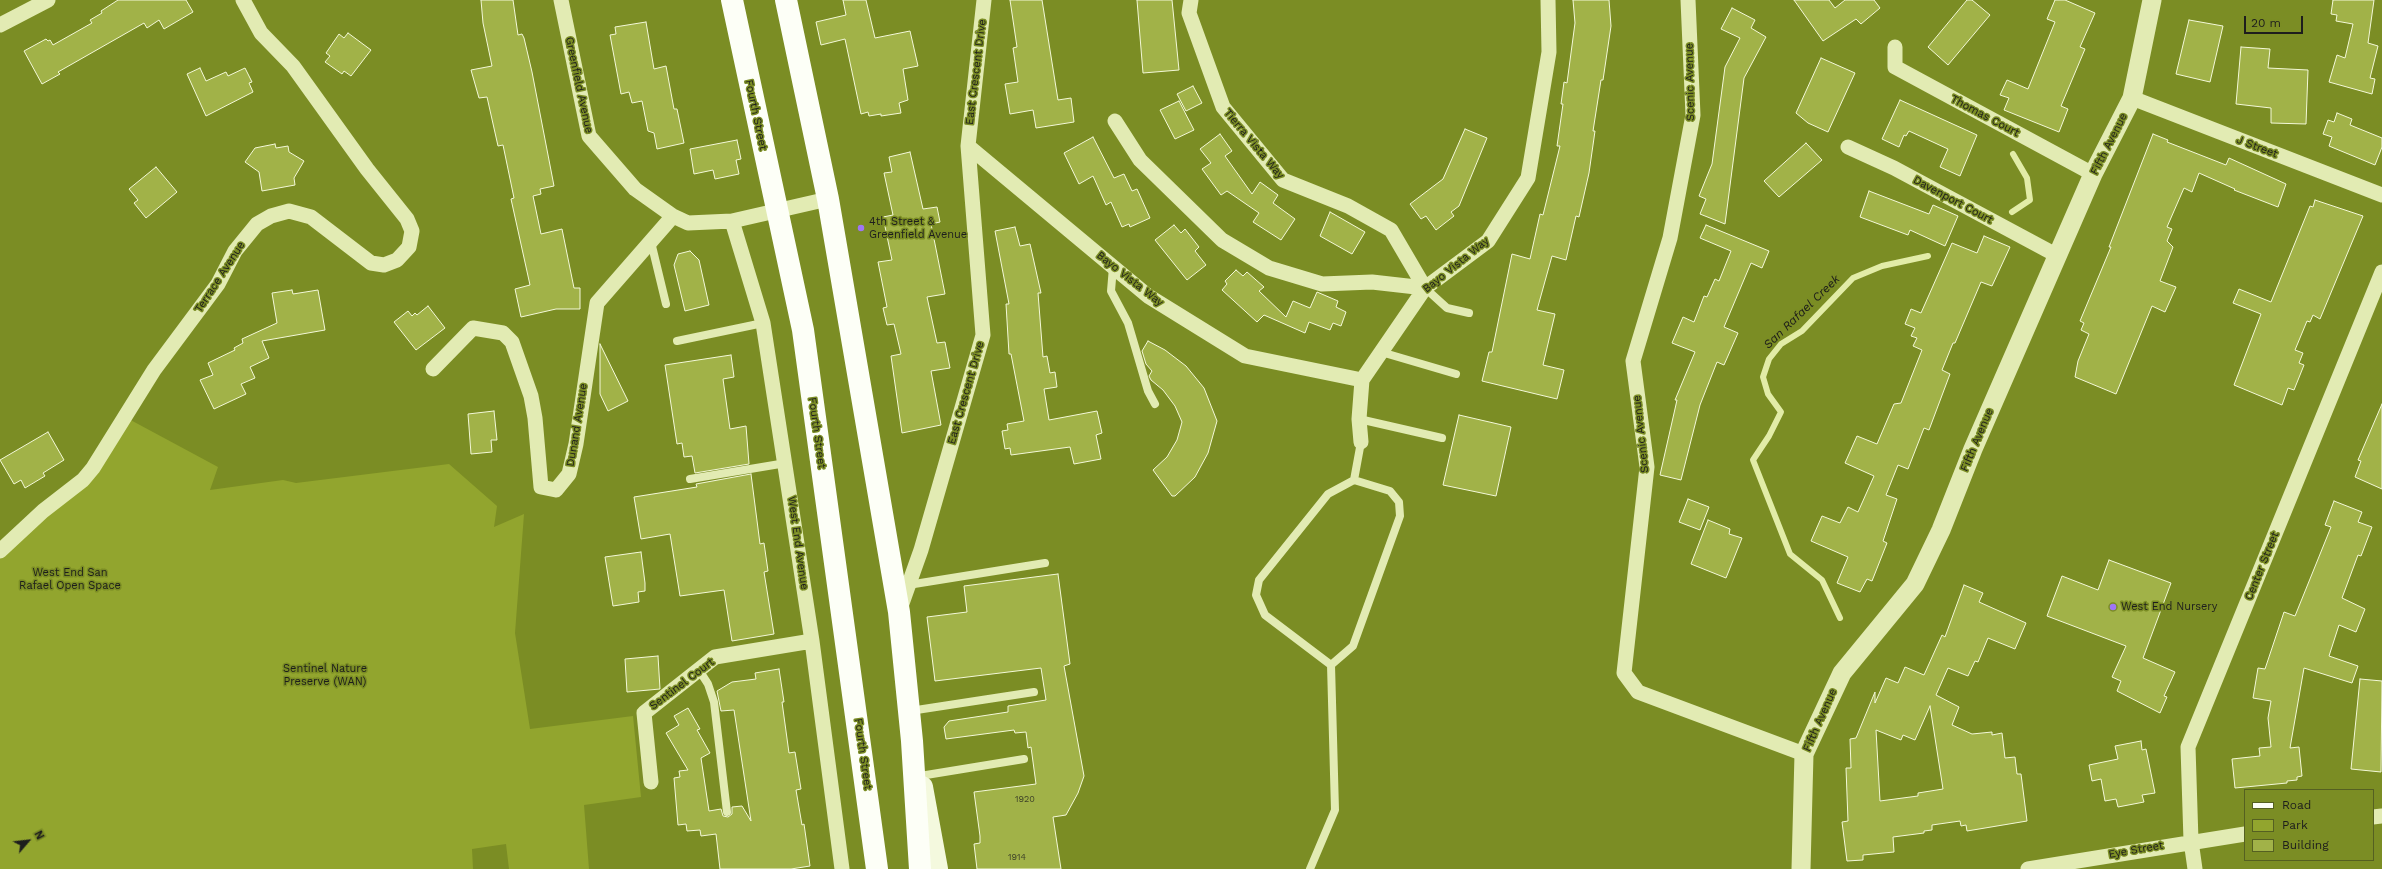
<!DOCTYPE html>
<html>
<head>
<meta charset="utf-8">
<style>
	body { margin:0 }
	#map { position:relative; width:2382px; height:869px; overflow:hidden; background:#7b8d24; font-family:"Work Sans",sans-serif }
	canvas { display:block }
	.legend { position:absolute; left:2244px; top:789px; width:130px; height:72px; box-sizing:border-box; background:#7b8d24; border:1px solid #556021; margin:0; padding:5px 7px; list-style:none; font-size:12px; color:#1d1d1d }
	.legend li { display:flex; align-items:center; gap:8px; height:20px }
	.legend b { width:20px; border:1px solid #556021 }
	.north { position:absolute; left:8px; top:821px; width:40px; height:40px; -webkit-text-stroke:3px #7b8d24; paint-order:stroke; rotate:62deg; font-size:11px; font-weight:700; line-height:16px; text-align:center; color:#1d1d1d }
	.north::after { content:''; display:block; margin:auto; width:14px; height:18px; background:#1d1d1d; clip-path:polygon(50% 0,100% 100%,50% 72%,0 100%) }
	.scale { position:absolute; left:2244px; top:16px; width:59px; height:18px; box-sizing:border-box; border:2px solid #1d1d1d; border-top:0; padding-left:5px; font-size:12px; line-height:14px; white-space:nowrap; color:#1d1d1d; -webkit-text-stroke:3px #7b8d24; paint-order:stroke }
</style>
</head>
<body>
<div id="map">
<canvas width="2382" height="869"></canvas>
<ul class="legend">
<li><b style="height:5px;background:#fdfff7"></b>Road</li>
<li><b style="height:11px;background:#92a52e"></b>Park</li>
<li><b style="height:11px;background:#a1b248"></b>Building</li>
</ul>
<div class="north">N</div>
<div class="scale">20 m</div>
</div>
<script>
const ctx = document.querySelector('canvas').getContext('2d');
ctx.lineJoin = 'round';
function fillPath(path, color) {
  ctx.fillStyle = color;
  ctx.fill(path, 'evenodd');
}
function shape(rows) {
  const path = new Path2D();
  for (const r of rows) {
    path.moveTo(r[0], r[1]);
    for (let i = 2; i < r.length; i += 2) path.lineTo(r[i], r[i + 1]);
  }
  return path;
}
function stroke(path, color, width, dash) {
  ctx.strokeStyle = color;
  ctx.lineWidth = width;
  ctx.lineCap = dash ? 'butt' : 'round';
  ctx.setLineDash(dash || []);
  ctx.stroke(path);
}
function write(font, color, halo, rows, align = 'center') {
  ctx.font = font + ' "Work Sans",sans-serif';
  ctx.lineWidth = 3;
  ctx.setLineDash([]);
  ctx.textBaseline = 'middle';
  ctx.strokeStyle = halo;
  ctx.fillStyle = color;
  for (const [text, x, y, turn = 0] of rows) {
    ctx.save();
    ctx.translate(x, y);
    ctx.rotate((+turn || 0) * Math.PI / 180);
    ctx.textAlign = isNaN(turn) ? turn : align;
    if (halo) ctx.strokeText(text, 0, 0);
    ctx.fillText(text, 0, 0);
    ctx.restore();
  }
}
const green = shape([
	[125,417,218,467,210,490,283,480,296,483,449,464,497,506,494,527,524,514,515,633,530,729,633,716,641,797,584,805,589,869,509,869,506,844,472,849,473,869,0,869,0,551,83,480]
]);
const stream = shape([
	[2012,212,2030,200,2027,178,2013,154],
	[1840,618,1822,580,1790,554,1753,460,1769,436,1781,412,1768,394,1763,377,1769,359,1781,344,1802,331,1853,278,1882,266,1928,256]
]);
const building = shape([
	[118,0,186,0,193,12,164,29,159,20,147,28,144,23,58,72,60,74,42,84,24,51,46,39,48,41,50,40,53,45,92,23,90,20,102,13,101,11,118,0],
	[481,0,513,0,518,35,522,34,524,38,532,72,554,186,540,189,541,194,533,196,541,234,562,229,574,288,580,288,580,309,556,309,521,317,515,289,530,285,511,199,514,198,503,145,498,146,487,97,479,98,471,70,492,66,483,23,481,0],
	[843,0,866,0,875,38,910,31,918,66,903,69,908,100,899,103,901,113,881,116,881,114,869,116,868,112,861,114,845,39,821,45,816,22,846,15,843,0],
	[1010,0,1042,0,1058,100,1071,98,1074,122,1036,128,1033,110,1010,114,1005,84,1018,82,1013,48,1017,47,1010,0],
	[1137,0,1172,0,1179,70,1143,73,1137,0],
	[1573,0,1609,0,1611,26,1603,80,1601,80,1593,131,1595,131,1589,173,1579,217,1576,216,1566,260,1552,256,1537,310,1555,314,1543,365,1564,370,1557,399,1482,381,1489,352,1492,352,1512,254,1530,259,1540,214,1543,215,1560,146,1557,146,1563,104,1561,104,1564,82,1567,83,1575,23,1573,0],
	[1794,0,1829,0,1835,8,1845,0,1874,0,1880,8,1861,24,1856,19,1823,41,1794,0],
	[1967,0,1972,0,1990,15,1948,65,1928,47,1967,0],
	[2055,0,2065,0,2095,13,2080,47,2085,49,2061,106,2068,109,2059,132,2004,110,2009,98,2000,95,2007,80,2028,89,2055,22,2047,19,2055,0],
	[2333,0,2374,0,2368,43,2378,46,2370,78,2375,79,2372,94,2329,82,2337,55,2345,58,2353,24,2336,21,2337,15,2331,14,2333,0],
	[1732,8,1755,20,1751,28,1766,37,1744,78,1725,224,1700,214,1706,199,1699,196,1712,164,1725,67,1740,38,1721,29,1732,8],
	[2189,20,2223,26,2210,82,2176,74,2189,20],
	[646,22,654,69,666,66,674,109,677,109,684,143,657,149,654,133,648,131,642,101,632,103,629,92,621,94,610,35,616,34,615,27,646,22],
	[348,33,371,50,351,76,344,71,342,74,325,62,330,56,326,53,339,34,344,38,348,33],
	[2241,47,2270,49,2268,68,2308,70,2306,124,2271,123,2271,108,2236,104,2241,47],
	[1821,58,1855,73,1828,132,1808,123,1796,113,1821,58],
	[200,68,206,81,226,72,228,76,245,68,252,82,249,83,253,92,206,116,187,74,200,68],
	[1193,86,1202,103,1186,111,1177,94,1193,86],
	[1900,100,1977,135,1960,176,1940,167,1948,149,1909,131,1906,136,1904,135,1899,147,1882,139,1900,100],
	[1179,101,1194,130,1175,139,1160,110,1179,101],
	[2337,113,2352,119,2350,125,2382,138,2382,147,2375,165,2329,146,2332,137,2323,134,2328,120,2334,122,2337,113],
	[1465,129,1487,138,1459,206,1451,212,1454,216,1436,230,1426,216,1421,219,1410,204,1443,179,1465,129],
	[1220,134,1232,151,1225,156,1252,194,1260,182,1278,195,1273,203,1295,219,1281,240,1253,222,1259,213,1227,191,1221,195,1202,169,1211,163,1200,149,1220,134],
	[2153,134,2168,140,2167,142,2226,165,2229,158,2286,184,2278,207,2234,190,2235,189,2199,173,2192,192,2184,188,2167,227,2172,229,2167,241,2173,247,2160,281,2176,287,2165,312,2152,306,2116,394,2075,377,2078,361,2089,334,2081,330,2084,323,2080,321,2111,247,2109,247,2153,134],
	[1093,137,1114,178,1124,174,1132,191,1137,189,1150,218,1130,227,1129,224,1122,227,1111,202,1106,205,1093,176,1079,184,1064,153,1093,137],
	[737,140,741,159,736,160,739,174,715,179,713,170,694,174,690,149,737,140],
	[1806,143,1822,160,1779,197,1764,181,1806,143],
	[275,144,276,148,288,146,289,152,304,161,294,178,295,185,262,191,259,172,245,162,255,148,275,144],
	[910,152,923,209,937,207,940,222,931,224,945,294,927,297,937,343,945,342,950,368,931,371,941,425,902,433,891,356,901,354,894,324,887,325,883,308,887,307,878,262,892,260,883,217,893,215,884,173,892,172,889,157,910,152],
	[156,167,177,192,146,218,134,203,138,200,129,189,156,167],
	[1869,191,1929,214,1933,205,1958,216,1945,246,1910,230,1908,235,1860,217,1869,191],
	[2315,200,2363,216,2320,319,2313,315,2310,322,2307,321,2295,350,2303,353,2299,363,2304,365,2294,390,2288,388,2282,405,2234,385,2261,314,2233,303,2239,289,2271,302,2310,206,2313,207,2315,200],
	[1330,212,1365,232,1352,254,1320,236,1330,212],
	[1174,225,1181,233,1185,229,1199,247,1195,251,1206,265,1187,280,1155,240,1174,225],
	[1706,225,1769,251,1762,268,1751,263,1724,327,1738,333,1724,365,1717,362,1700,405,1681,480,1660,475,1677,400,1675,400,1695,352,1672,343,1683,317,1694,322,1704,296,1707,297,1715,279,1719,281,1731,251,1700,238,1706,225],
	[1015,227,1020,246,1030,244,1041,293,1038,293,1043,357,1047,356,1050,373,1055,372,1057,387,1044,389,1049,420,1097,411,1102,433,1096,435,1101,459,1074,464,1070,447,1011,455,1010,448,1005,449,1002,431,1008,430,1007,424,1024,421,1011,354,1009,354,1006,304,1009,304,995,231,1015,227],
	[1984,236,2010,247,1992,286,1981,282,1955,343,1953,343,1942,370,1950,374,1929,430,1924,428,1908,469,1898,465,1886,495,1897,499,1883,541,1887,543,1872,581,1867,579,1860,592,1837,583,1848,557,1811,541,1822,516,1840,523,1848,507,1858,512,1874,476,1845,463,1857,436,1877,444,1894,404,1901,403,1922,350,1913,346,1917,338,1911,336,1915,328,1905,324,1911,309,1921,313,1952,243,1977,253,1984,236],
	[690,251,699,260,709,305,685,311,674,265,678,254,690,251],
	[1236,270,1243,276,1247,272,1264,287,1259,291,1286,317,1293,301,1310,308,1317,292,1338,301,1336,307,1346,312,1341,326,1333,323,1330,330,1309,322,1305,333,1264,315,1257,322,1222,290,1227,284,1225,281,1236,270],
	[292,290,293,294,318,290,325,330,262,341,269,358,250,367,255,378,241,384,246,394,214,409,200,380,213,375,208,363,235,350,234,348,243,343,242,339,277,323,272,293,292,290],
	[428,306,445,328,416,350,394,322,408,311,412,316,415,313,417,315,428,306],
	[1148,341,1165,350,1186,366,1204,388,1217,421,1208,453,1195,477,1175,496,1172,496,1153,470,1167,457,1177,440,1182,422,1175,406,1163,390,1151,380,1149,376,1152,371,1146,364,1142,351,1148,341],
	[600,344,628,401,608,411,600,394,600,344],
	[731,355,734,377,723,379,730,429,746,426,749,464,695,473,692,456,684,457,682,443,677,444,665,365,731,355],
	[2382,404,2382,489,2355,477,2361,461,2358,460,2382,404],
	[494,411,497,440,491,440,492,452,471,454,468,414,494,411],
	[1459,415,1511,427,1496,496,1443,485,1459,415],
	[48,432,64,460,43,473,45,476,25,488,21,480,14,484,0,460,48,432],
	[751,474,760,544,764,543,768,571,764,572,774,634,732,641,724,590,680,596,670,534,641,539,634,497,697,487,696,484,751,474],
	[1688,499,1709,507,1700,530,1679,522,1688,499],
	[2334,501,2362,512,2358,522,2372,527,2361,556,2358,555,2342,598,2365,609,2356,632,2339,625,2329,656,2358,666,2352,683,2304,668,2290,748,2299,747,2302,776,2297,777,2297,780,2287,781,2287,783,2235,788,2232,759,2260,756,2259,748,2271,747,2268,718,2271,701,2253,698,2258,668,2265,669,2284,612,2295,616,2331,527,2325,525,2334,501],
	[1708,520,1730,529,1729,534,1742,538,1726,578,1691,564,1708,520],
	[641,552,645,583,645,591,638,592,639,602,613,606,605,557,641,552],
	[2109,560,2171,583,2143,658,2175,672,2164,696,2167,697,2160,713,2117,691,2121,681,2112,677,2126,646,2047,616,2062,576,2098,590,2109,560],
	[1058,574,1070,664,1064,666,1084,776,1078,793,1066,815,1053,817,1061,869,977,869,974,844,980,843,980,836,974,792,1036,784,1031,747,1028,748,1026,732,1015,733,1014,730,946,739,944,727,949,721,1008,712,1008,706,1046,700,1041,668,935,681,927,617,967,612,964,586,1058,574],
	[1964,585,1983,593,1979,602,2026,623,2015,649,1988,638,1978,662,1975,661,1968,676,1948,668,1936,695,1959,707,1952,725,1972,734,1992,732,1992,735,2002,733,2005,758,2015,757,2017,774,2021,774,2027,821,1967,831,1966,825,1961,826,1960,821,1932,825,1932,830,1924,831,1924,833,1893,837,1894,852,1863,855,1863,860,1847,861,1842,822,1848,821,1846,768,1851,768,1850,739,1856,738,1875,692,1875,703,1886,678,1898,683,1905,667,1924,675,1942,635,1945,637,1964,585],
	[1930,706,1943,789,1918,793,1918,796,1880,801,1876,730,1901,740,1903,735,1915,740,1930,706],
	[658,656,660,689,627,692,625,659,658,656],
	[779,669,784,702,782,702,789,753,795,752,801,789,796,790,802,825,804,824,810,866,791,869,720,869,716,834,701,836,700,830,687,831,686,824,678,825,674,778,680,777,679,771,688,770,666,733,679,725,674,716,688,708,700,729,697,730,710,753,701,758,709,811,721,809,723,816,728,817,732,814,732,807,742,806,751,821,734,710,721,711,717,691,732,682,756,679,755,673,779,669],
	[2360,679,2382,681,2381,772,2351,769,2360,679],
	[2141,741,2142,750,2146,749,2155,793,2142,795,2144,802,2118,807,2116,799,2105,801,2101,779,2092,781,2089,765,2118,759,2115,746,2141,741]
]);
const service = shape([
	[651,242,666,304],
	[1113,267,1111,291,1128,323,1148,391,1155,404],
	[1425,288,1447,308,1469,313],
	[677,341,763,323],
	[1381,352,1456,374],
	[1359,419,1442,438],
	[690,479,786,463],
	[1354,480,1390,491,1399,502,1400,516,1353,646,1331,665,1265,615,1256,595,1259,580,1328,494,1354,480],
	[1354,480,1361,442],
	[908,585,1045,563],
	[699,670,708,684,714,702,727,812],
	[910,711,1034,692],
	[920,776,1024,759],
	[1310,869,1335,810,1331,665]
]);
const minor = shape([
	[561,0,589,136,635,189,673,216,688,223,732,221,828,199],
	[1191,0,1189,13,1223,107,1283,180,1348,206,1391,230,1425,288],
	[1688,0,1693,115,1670,238,1633,361,1647,467,1624,673,1638,692,1804,754],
	[0,25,48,0],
	[1895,47,1895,67,2093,174],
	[2132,98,2382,195],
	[1115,121,1140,160,1222,240,1269,268,1322,284,1372,282,1425,288],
	[968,146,1148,296,1245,356,1362,380],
	[1848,147,1894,168,2058,256],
	[732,221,763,323,812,641,842,869],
	[433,369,473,328,503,333,512,342,531,396,535,418,541,487,556,490,569,474,576,444,597,303,673,216],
	[1361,442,1359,419,1362,380,1425,288,1488,241,1528,178,1549,52,1548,0],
	[0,551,43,511,83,480,93,468,154,370,218,284,235,251,257,224,271,216,289,211,311,217,371,263,384,265,397,260,409,247,412,231,407,219,367,169,293,66,261,33,243,0],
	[900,609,921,550,983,335,968,146,984,0],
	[651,782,644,713,715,657,812,641],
	[2373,817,2382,816],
	[2028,869,2245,834],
	[2195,869,2191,841,2188,747,2382,272]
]);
const tertiary = shape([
	[1801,869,1804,754,1842,673,1915,584,1941,530,1973,449,2093,174,2132,98,2152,0]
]);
const secondary = shape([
	[922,787,937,869]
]);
const primary = shape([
	[732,0,803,330,877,869],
	[786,0,828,199,899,612,912,741,920,869]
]);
const markers = [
	[861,228,4,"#9f76f6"],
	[2113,607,4,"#9f76f6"]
];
const numberNames = [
	["1920",1025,799],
	["1914",1017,857]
];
const streetNames = [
	["East Crescent Drive",976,72,-83],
	["Scenic Avenue",1690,82,-91],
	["Greenfield Avenue",579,85,78],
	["Fourth Street",756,115,78],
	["Thomas Court",1985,116,28],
	["Tierra Vista Way",1254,144,50],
	["Fifth Avenue",2109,144,-63],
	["J Street",2257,147,21],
	["Davenport Court",1953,200,28],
	["Bayo Vista Way",1456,265,-39],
	["Terrace Avenue",220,277,-57],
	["Bayo Vista Way",1130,279,38],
	["East Crescent Drive",966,393,-74],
	["Dunand Avenue",577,425,-81],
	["Fourth Street",817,433,82],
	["Scenic Avenue",1641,434,-96],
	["Fifth Avenue",1977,440,-67],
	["West End Avenue",798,543,82],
	["Center Street",2262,566,-68],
	["Sentinel Court",682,684,-37],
	["Fifth Avenue",1820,720,-66],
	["Fourth Street",863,754,82],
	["Eye Street",2136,850,-10]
];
const poiNames = [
	["4th Street &",869,222],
	["Greenfield Avenue",869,235],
	["West End Nursery",2121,607]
];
const parkNames = [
	["West End San",70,573],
	["Rafael Open Space",70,586],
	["Sentinel Nature",325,669],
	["Preserve (WAN)",325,682]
];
const waterNames = [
	["San Rafael Creek",1802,312,-44]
];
fillPath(green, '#92a52e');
stroke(stream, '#e2eca7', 6);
fillPath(building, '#a1b248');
stroke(building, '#f3f8d8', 1);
stroke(service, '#e2ebb3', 8);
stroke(minor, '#e2ebb3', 15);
stroke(tertiary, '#e2ebb3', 19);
stroke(secondary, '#f4f9de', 22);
stroke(primary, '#fdfff7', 22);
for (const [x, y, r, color] of markers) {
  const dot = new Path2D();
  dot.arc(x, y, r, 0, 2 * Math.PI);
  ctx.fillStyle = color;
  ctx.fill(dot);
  stroke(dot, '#7b8d24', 1.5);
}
write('9px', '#3e4228', null, numberNames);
write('11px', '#1d1d1d', '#7b8d24', streetNames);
write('11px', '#1d1d1d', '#7b8d24', poiNames, 'left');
write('11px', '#1c1d1b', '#7b8d24', parkNames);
write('italic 12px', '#1c1c1a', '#7b8d24', waterNames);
</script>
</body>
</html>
